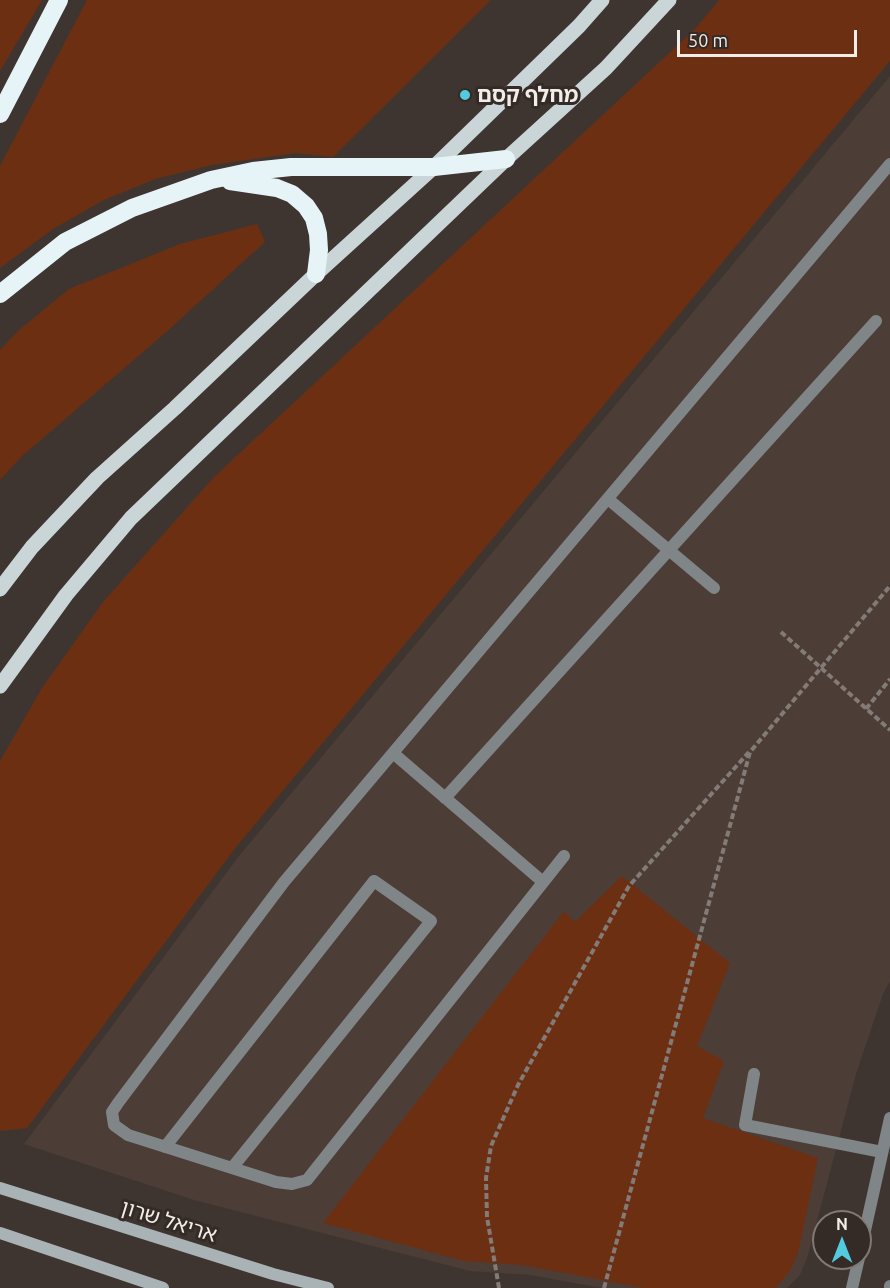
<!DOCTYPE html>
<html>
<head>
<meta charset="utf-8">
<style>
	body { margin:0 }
	#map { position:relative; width:890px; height:1288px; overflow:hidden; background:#3e3531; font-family:Ubuntu,sans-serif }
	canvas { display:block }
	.north { position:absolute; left:812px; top:1210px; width:60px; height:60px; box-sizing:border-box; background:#342b27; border:2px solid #807975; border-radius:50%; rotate:0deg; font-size:16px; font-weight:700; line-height:24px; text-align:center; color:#f3edea }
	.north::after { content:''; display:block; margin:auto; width:21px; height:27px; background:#54cade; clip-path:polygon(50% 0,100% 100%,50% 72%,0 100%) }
	.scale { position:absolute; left:677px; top:30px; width:180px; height:27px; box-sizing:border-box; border:3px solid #f3edea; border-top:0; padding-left:8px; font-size:18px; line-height:21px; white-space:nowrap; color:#f3edea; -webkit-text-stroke:4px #342b27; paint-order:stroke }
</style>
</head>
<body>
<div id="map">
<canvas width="890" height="1288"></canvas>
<div class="north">N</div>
<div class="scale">50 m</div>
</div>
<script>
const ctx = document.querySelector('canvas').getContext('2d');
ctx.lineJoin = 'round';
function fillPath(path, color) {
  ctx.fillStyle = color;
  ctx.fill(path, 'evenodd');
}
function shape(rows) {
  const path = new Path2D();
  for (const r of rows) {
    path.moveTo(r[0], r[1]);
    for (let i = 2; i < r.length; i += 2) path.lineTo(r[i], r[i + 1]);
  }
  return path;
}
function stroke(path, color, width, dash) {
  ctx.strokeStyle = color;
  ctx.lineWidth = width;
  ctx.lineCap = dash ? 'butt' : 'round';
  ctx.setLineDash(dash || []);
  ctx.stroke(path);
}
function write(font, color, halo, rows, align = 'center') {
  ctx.font = font + ' Ubuntu,"Noto Sans Hebrew",sans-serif';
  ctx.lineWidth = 6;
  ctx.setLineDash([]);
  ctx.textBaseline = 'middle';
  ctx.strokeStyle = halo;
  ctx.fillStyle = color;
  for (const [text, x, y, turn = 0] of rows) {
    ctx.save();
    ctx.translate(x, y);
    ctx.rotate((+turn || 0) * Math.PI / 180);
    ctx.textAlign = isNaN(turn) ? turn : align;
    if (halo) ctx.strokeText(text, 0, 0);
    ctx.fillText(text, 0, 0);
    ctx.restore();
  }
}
const built = shape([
	[890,76,890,981,883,994,856,1074,808,1255,800,1275,787,1288,602,1288,530,1275,470,1271,194,1200,24,1144,239,856]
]);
const green = shape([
	[0,0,42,0,0,71],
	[87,0,491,0,333,157,296,153,212,165,155,179,104,200,53,229,0,268,0,166],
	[719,0,890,0,890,61,236,847,27,1128,0,1131,0,761,42,688,103,602,214,477,695,29],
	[257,224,265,242,164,334,21,457,0,480,0,350,18,331,69,289,180,244],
	[622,876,730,963,697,1046,724,1061,703,1118,818,1158,798,1253,790,1271,775,1288,643,1288,522,1265,464,1261,323,1223,564,911,575,922]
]);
const path = shape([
	[781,632,890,730],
	[866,709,890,679],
	[499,1288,487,1217,486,1178,491,1146,518,1085,629,886,749,752],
	[604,1288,750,752,890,586]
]);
const service = shape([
	[608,499,714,588],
	[393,753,543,882],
	[445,798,876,321],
	[564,856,307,1180,292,1184,276,1182,128,1135,114,1125,112,1112,118,1103,284,882,890,164],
	[754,1074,745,1125,882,1152],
	[165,1147,374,881,431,921,232,1168]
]);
const minor = shape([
	[860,1253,890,1118],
	[852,1288,859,1258],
	[890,1288,890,1286]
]);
const secondary = shape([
	[0,1188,273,1274,328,1288],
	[0,1233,163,1288]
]);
const primary = shape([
	[0,589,32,547,97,478,175,408,316,274,434,167,579,26,602,0],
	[0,686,66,595,131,518,506,159,606,68,669,0]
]);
const motorway = shape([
	[0,114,59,0],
	[230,181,277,188,292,194,306,206,314,218,318,234,319,250,316,274],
	[0,294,65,242,132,208,211,180,253,171,291,167,434,167,506,159]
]);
const markers = [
	[465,95,6,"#54cade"]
];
const poiNames = [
	["מחלף קסם",477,95]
];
const streetNames = [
	["אריאל שרון",169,1221,17]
];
fillPath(built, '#4c3d37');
fillPath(green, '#6d2f12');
stroke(path, '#837b78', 4, [6, 3]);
stroke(service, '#808687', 12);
stroke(minor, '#808687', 12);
stroke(secondary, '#a9b2b4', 12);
stroke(primary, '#c9d5d7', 15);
stroke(motorway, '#e6f4f7', 18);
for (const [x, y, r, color] of markers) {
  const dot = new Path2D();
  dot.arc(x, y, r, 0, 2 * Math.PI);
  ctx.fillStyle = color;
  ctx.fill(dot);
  stroke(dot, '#342b27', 2);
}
write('bold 21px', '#f3edea', '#342b27', poiNames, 'left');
write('21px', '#f3edea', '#342b27', streetNames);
</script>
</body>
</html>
